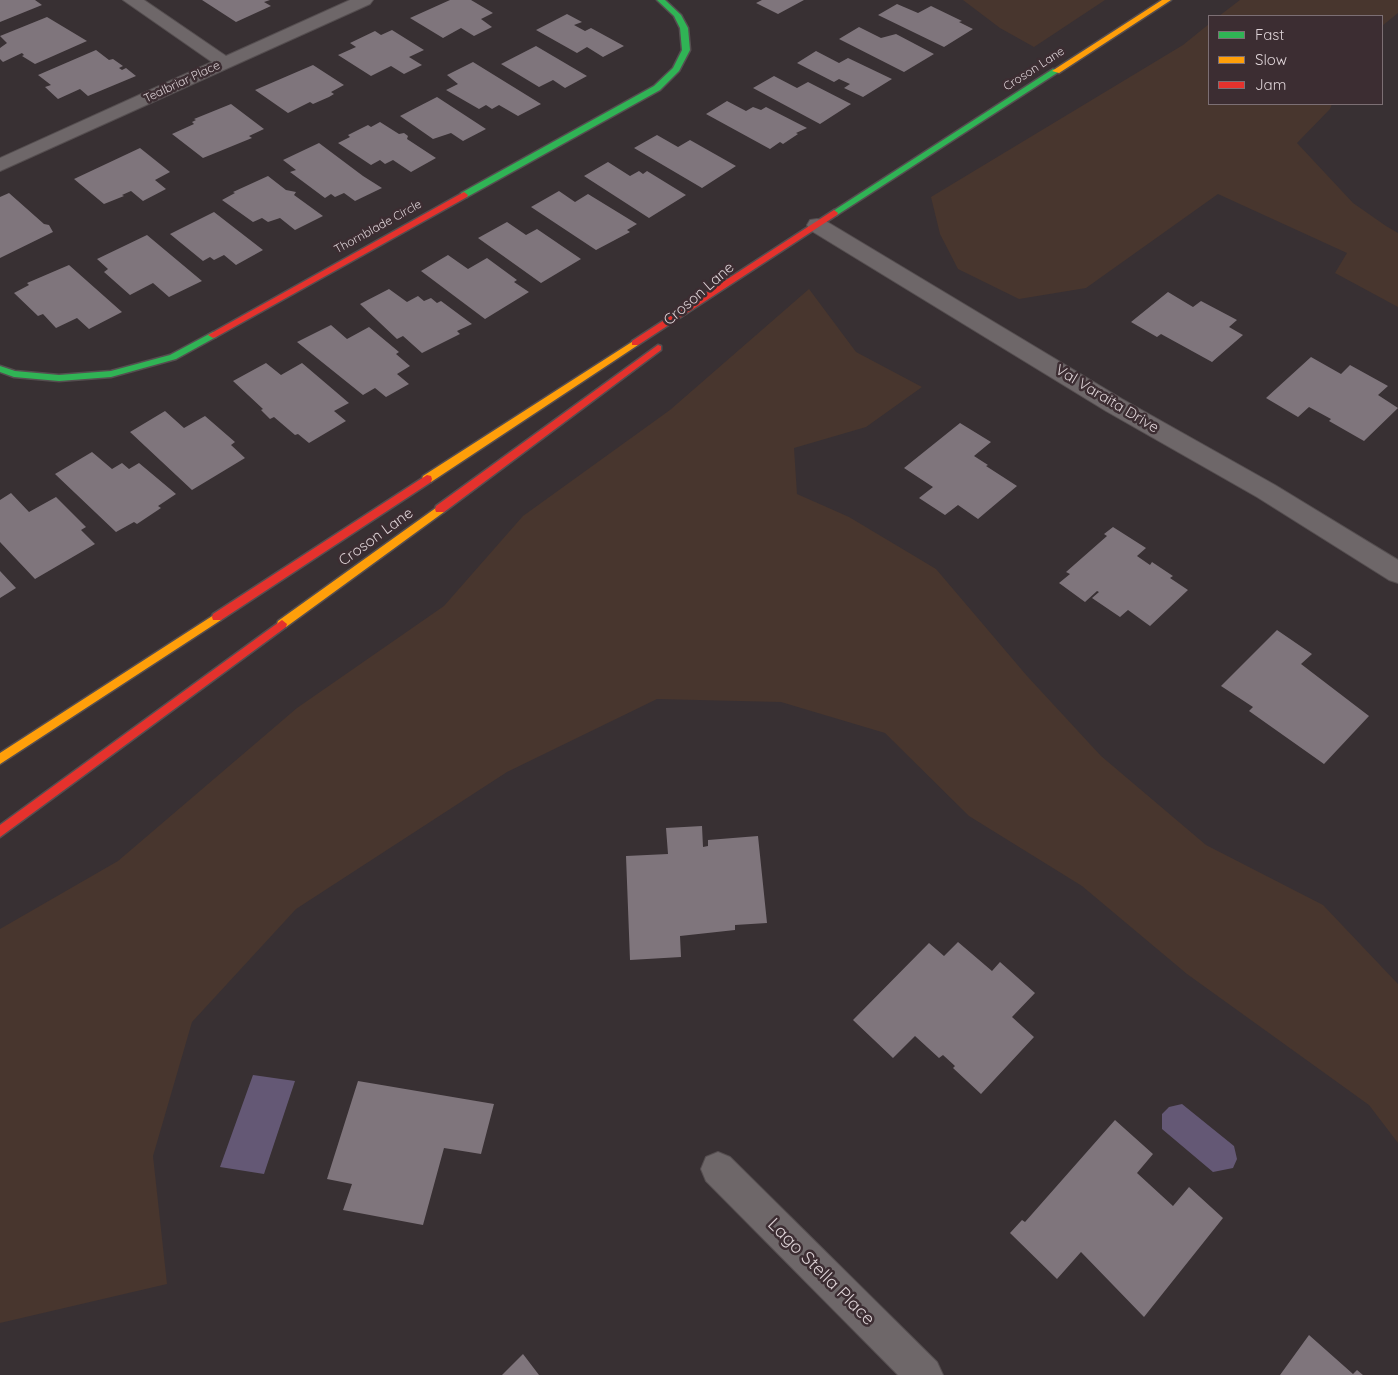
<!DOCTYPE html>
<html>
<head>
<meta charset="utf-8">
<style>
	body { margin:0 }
	#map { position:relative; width:1398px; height:1375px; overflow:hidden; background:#383033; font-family:Quicksand,sans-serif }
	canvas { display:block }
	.legend { position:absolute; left:1208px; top:15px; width:175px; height:90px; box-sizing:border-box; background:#3c2d32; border:1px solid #7c6f74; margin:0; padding:6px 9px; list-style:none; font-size:15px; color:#ddd2d6 }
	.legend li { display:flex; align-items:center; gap:10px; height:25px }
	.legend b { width:25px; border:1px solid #7c6f74 }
</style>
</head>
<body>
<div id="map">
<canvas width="1398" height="1375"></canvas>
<ul class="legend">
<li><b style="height:6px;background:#30b455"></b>Fast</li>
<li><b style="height:6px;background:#ff9f0a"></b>Slow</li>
<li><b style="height:6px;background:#e5322d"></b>Jam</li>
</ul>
</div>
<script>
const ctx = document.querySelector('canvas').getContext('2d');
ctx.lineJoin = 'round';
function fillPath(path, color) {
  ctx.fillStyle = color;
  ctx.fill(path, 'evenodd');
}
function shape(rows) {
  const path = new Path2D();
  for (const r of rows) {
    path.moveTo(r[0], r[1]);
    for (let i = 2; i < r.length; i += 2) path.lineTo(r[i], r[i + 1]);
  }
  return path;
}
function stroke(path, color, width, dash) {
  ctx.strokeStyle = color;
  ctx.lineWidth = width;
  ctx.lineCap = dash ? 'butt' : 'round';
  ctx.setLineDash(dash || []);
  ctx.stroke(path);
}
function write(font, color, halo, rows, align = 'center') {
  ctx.font = font + ' Quicksand,sans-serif';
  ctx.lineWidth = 5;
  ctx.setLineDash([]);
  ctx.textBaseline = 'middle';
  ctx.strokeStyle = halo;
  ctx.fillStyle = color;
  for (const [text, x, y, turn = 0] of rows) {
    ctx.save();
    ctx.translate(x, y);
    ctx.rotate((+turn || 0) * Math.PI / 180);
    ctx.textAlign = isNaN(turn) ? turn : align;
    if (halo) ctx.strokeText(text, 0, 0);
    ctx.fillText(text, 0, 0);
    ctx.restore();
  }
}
const green = shape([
	[963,0,1105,0,1034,47,1000,28],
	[1240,0,1398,0,1398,13,1382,26,1382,16,1219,16],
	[1209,24,1209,104,1332,104,1330,109,1297,143,1353,203,1386,226,1398,233,1398,307,1335,273,1347,253,1218,194,1086,288,1019,299,958,269,940,234,931,197,1183,45],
	[809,289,856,352,922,387,866,427,794,448,797,494,849,517,936,569,1027,676,1101,756,1206,845,1323,905,1398,984,1398,1143,1369,1105,1187,974,1082,886,969,816,885,733,781,702,657,699,507,772,296,909,192,1022,153,1156,167,1284,0,1323,0,929,118,861,297,708,444,606,523,516,670,410]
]);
const water = shape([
	[253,1075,295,1081,264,1174,220,1167],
	[1182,1104,1234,1146,1237,1159,1233,1168,1213,1172,1162,1129,1162,1114,1169,1107]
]);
const building = shape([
	[0,0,35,0,42,5,0,22],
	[202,0,270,0,264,2,271,6,236,22],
	[450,0,471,0,493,13,481,19,492,27,474,36,461,28,443,38,410,18],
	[762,0,804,0,778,14,756,3],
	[897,4,918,13,931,6,962,21,959,22,973,29,944,47,878,15],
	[567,14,582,22,574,25,585,31,591,28,624,46,603,57,587,47,577,53,536,30],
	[47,17,87,41,35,64,22,56,24,55,22,53,3,62,0,59,0,48,7,43,0,36],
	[859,27,881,38,896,34,934,54,904,72,839,39],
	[392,30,424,50,409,57,422,65,404,74,391,66,371,76,338,55,356,47,350,43,375,31,381,35],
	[536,46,587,76,565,88,553,80,539,87,501,64],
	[96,50,109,60,113,59,123,66,119,68,122,70,126,68,136,76,88,96,80,89,58,99,45,87,51,85,38,75],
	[816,51,839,63,848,58,892,79,863,97,844,88,850,84,839,79,834,82,797,63],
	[473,62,541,104,518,116,499,105,492,109,486,105,479,109,446,90,458,84,447,75],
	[313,65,344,85,331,92,334,94,329,97,313,104,310,102,288,113,255,90],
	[774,76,797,88,808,82,851,104,820,124,753,88],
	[437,97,486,129,463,141,451,133,433,139,400,116],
	[727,101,746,111,753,107,761,110,766,107,807,128,796,133,798,134,783,144,780,142,770,149,706,114],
	[231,104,264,129,249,136,252,138,203,158,172,134,194,124,192,122,196,120,194,119],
	[380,122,399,134,404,133,408,136,407,139,436,158,411,172,393,160,385,164,380,160,371,165,338,143,350,137,348,135,368,125,371,127],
	[657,135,678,147,690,140,736,166,702,188,634,148],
	[319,143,363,176,382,188,355,201,344,193,335,197,331,194,325,198,290,172,296,170,283,160],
	[140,148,170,172,155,180,166,189,143,201,131,191,122,195,124,196,104,204,74,179],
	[608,162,630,176,639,171,643,174,647,171,686,195,649,218,584,176],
	[268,176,286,190,296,192,294,195,323,216,295,230,280,218,268,222,262,218,253,222,222,200,235,193,233,192],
	[559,191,575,202,588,194,637,224,627,230,630,232,596,250,531,207],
	[9,193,44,224,49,225,53,232,0,258,0,197],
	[214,212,263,250,236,265,224,255,214,260,210,257,203,261,170,234],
	[507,222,526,235,537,229,581,259,541,283,478,238],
	[147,235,202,281,169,297,153,283,130,295,104,272,108,269,97,259],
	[448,255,468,269,487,258,517,280,514,282,529,292,485,319,421,271],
	[69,265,122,312,89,329,77,318,56,328,43,314,38,316,14,293,29,285,27,283],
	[389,289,407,302,418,296,424,301,431,298,437,303,441,301,472,324,457,331,460,334,422,353,403,336,397,339,360,304],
	[1168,292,1193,307,1201,301,1237,320,1229,327,1243,335,1212,362,1161,334,1157,337,1131,322],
	[331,325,347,339,369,327,399,352,396,354,410,366,397,374,409,384,386,397,375,388,363,395,297,342],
	[1311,357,1341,374,1350,365,1388,386,1378,395,1398,408,1364,441,1329,421,1331,419,1309,407,1298,417,1266,398],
	[266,363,281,375,302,363,349,403,334,411,346,421,309,443,298,434,295,435,274,417,270,419,261,410,263,409,233,381],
	[165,411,184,428,205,416,235,442,231,445,245,458,192,490,130,432],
	[960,423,991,442,974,456,988,465,986,466,1017,486,978,519,958,505,945,515,919,498,933,487,904,468],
	[92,452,112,469,122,463,129,469,139,463,176,494,158,506,161,508,137,524,134,522,116,532,55,474],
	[11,493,29,512,56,497,86,527,81,530,95,544,35,579,0,542,0,500],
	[1113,527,1146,548,1137,556,1150,565,1152,562,1173,576,1170,578,1188,590,1150,626,1128,610,1120,617,1092,598,1099,592,1097,591,1085,602,1059,583,1070,574,1066,572,1107,536,1104,534],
	[0,571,16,588,0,598],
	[1277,630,1312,654,1301,664,1369,716,1324,764,1249,711,1253,707,1221,686],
	[702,826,703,847,708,846,708,840,758,836,767,923,735,925,735,930,680,936,681,957,630,960,626,856,668,854,666,828],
	[958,942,992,971,1000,962,1035,993,1012,1017,1034,1037,981,1094,953,1068,955,1066,943,1055,939,1058,915,1036,893,1058,853,1020,929,943,944,956],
	[358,1081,494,1104,481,1154,444,1148,423,1225,343,1210,352,1184,327,1179],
	[1115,1120,1153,1154,1137,1173,1173,1206,1189,1187,1223,1218,1144,1317,1081,1252,1057,1279,1010,1233,1022,1220,1025,1222],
	[1309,1335,1353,1374,1357,1370,1363,1375,1280,1375],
	[523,1354,539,1375,502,1375]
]);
const street = shape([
	[123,0,144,0,226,56,350,0,373,0,370,4,0,171,0,158,212,62,123,0],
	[817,219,824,220,1122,399,1275,485,1398,560,1398,583,1389,580,1257,497,1106,411,810,230,807,225,810,220,817,219],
	[718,1152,730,1157,937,1362,943,1375,898,1375,706,1181,701,1169,706,1157,718,1152]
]);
const fast = shape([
	[657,0,665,0,681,15,688,28,690,50,679,71,660,90,467,197,461,197,461,193,654,86,673,68,682,50,680,28,674,16,657,0],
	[1053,69,1060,71,837,215,834,216,830,213,1053,69],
	[213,332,216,333,216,337,176,359,111,377,59,381,14,377,0,372,0,366,15,371,59,375,111,371,170,355,213,332]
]);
const slow = shape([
	[1162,0,1171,0,1059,73,1052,71,1162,0],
	[635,340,638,341,638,345,431,482,423,482,422,479,423,476,635,340],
	[440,505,445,509,444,512,286,627,278,627,277,624,278,621,440,505],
	[217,613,221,614,222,617,221,620,0,764,0,753,217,613]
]);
const jam = shape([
	[464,192,468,195,467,197,216,337,213,338,208,335,464,192],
	[834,210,838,213,837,215,638,345,632,345,632,341,834,210],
	[658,345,661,346,661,350,444,512,436,512,435,509,436,506,658,345],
	[427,475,431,476,432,479,431,482,221,620,213,620,212,617,213,614,427,475],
	[282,620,287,624,286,627,0,837,0,825,282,620]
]);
const farStreetnames = [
	["Croson Lane",1034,69,-33],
	["Tealbriar Place",182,82,-25],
	["Thornblade Circle",378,227,-29]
];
const streetNames = [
	["Croson Lane",699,294,-41],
	["Val Varaita Drive",1107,399,31],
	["Croson Lane",376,537,-36]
];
const nearStreetnames = [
	["Lago Stella Place",821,1272,45]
];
fillPath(green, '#48362e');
fillPath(water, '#645875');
fillPath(building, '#7f757c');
stroke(street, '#554e50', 2);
stroke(fast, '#554e50', 3);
stroke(slow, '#554e50', 3);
stroke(jam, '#554e50', 3);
fillPath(street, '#6e6769');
fillPath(fast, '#30b455');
fillPath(slow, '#ff9f0a');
fillPath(jam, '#e5322d');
write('12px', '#ddd2d6', '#3c2d32', farStreetnames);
write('15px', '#ddd2d6', '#3c2d32', streetNames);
write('18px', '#ddd2d6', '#3c2d32', nearStreetnames);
</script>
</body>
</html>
